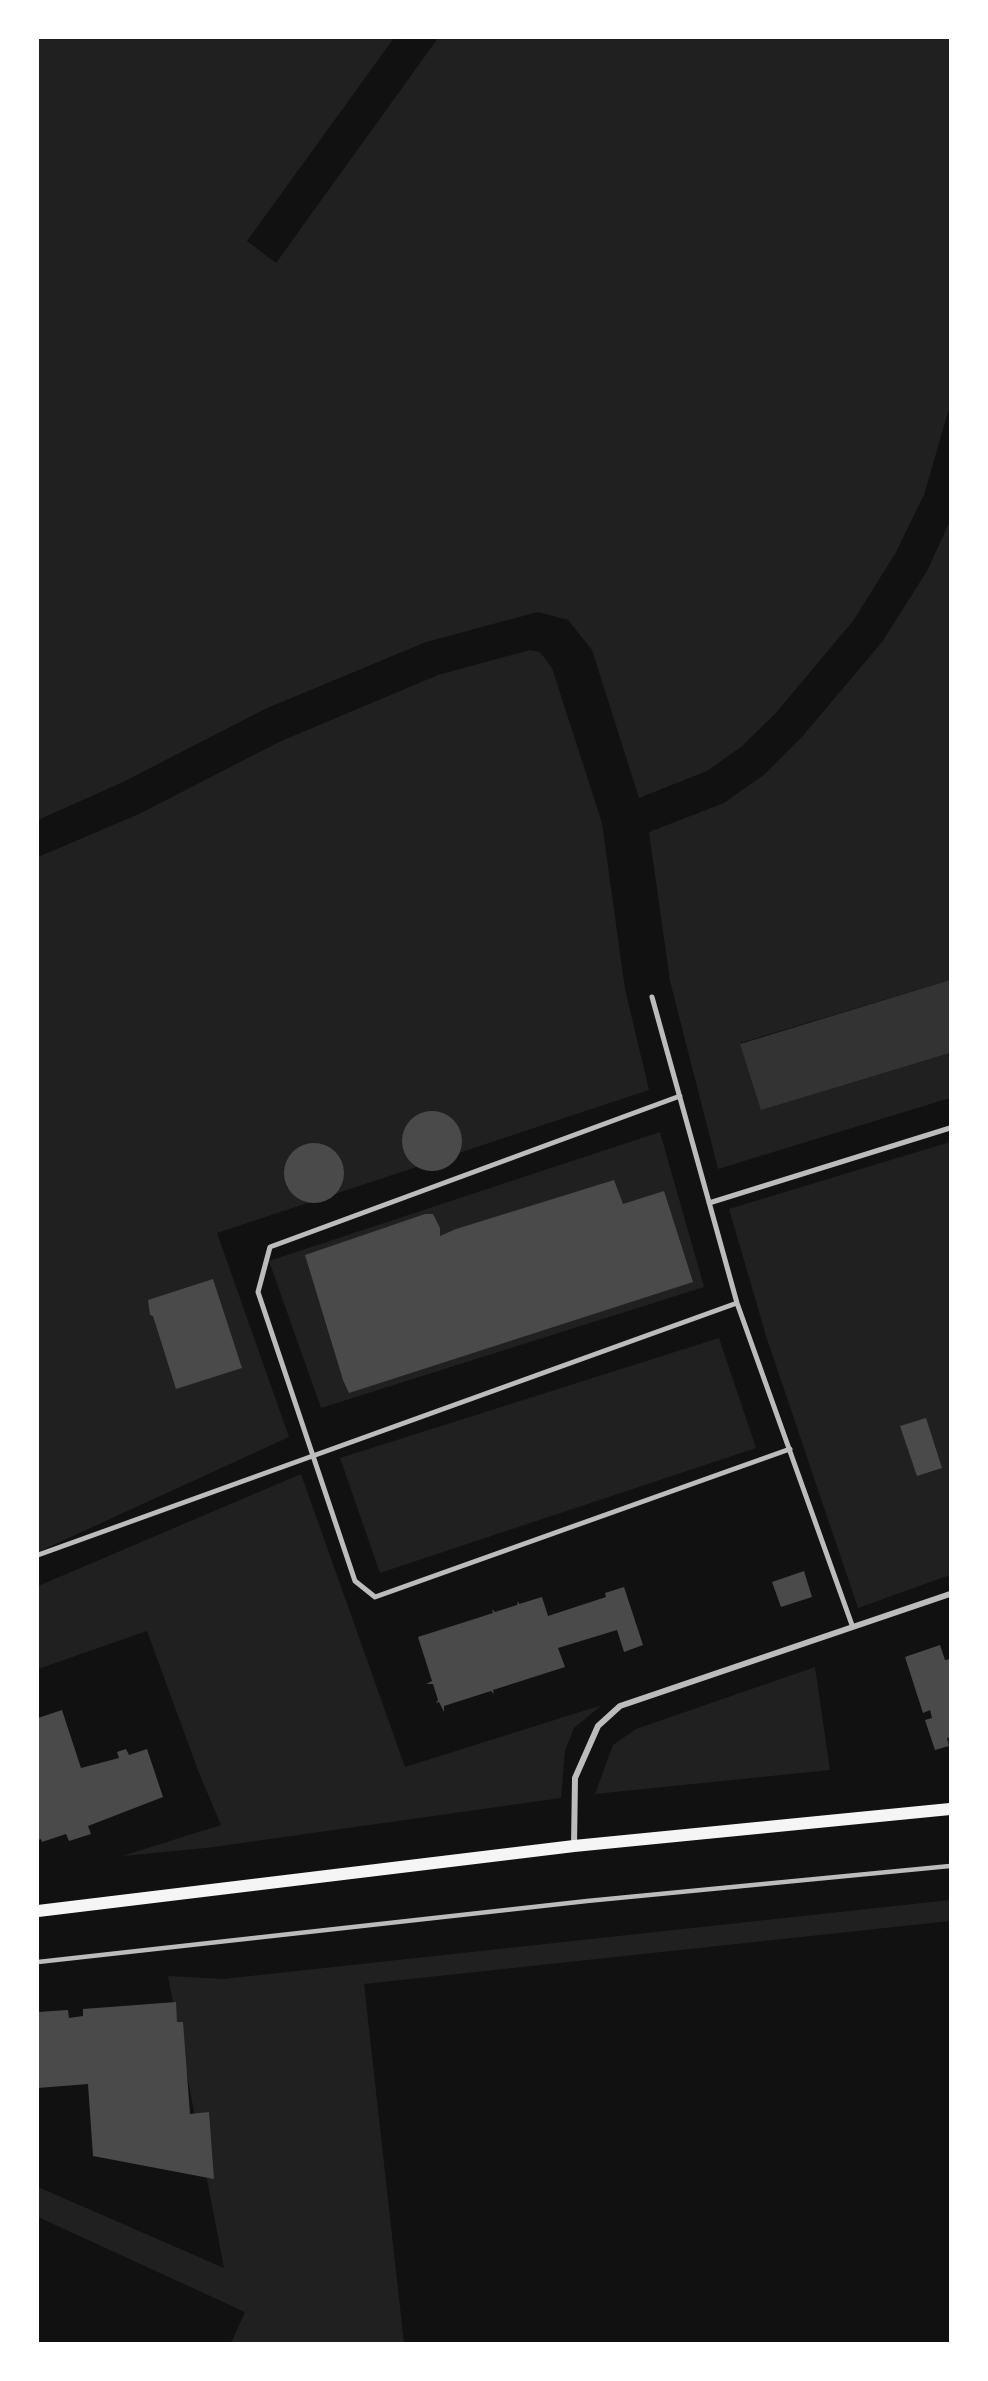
<!DOCTYPE html>
<html>
<head>
<meta charset="utf-8">
<style>
	body { margin:0 }
	#map { position:relative; width:988px; height:2381px; overflow:hidden; background:#111; font-family:"IBM Plex Sans",sans-serif }
	canvas { display:block }
	.frame { position:absolute; inset:0; border:39px solid #fff; pointer-events:none }
</style>
</head>
<body>
<div id="map">
<canvas width="988" height="2381"></canvas>
<div class="frame"></div>
</div>
<script>
const ctx = document.querySelector('canvas').getContext('2d');
ctx.lineJoin = 'round';
function fillPath(path, color) {
  ctx.fillStyle = color;
  ctx.fill(path, 'evenodd');
}
function shape(rows) {
  const path = new Path2D();
  for (const r of rows) {
    if (r.length === 3) {
      path.moveTo(r[0] + r[2], r[1]);
      path.arc(r[0], r[1], r[2], 0, 2 * Math.PI);
      continue;
    }
    path.moveTo(r[0], r[1]);
    for (let i = 2; i < r.length; i += 2) path.lineTo(r[i], r[i + 1]);
  }
  return path;
}
function stroke(path, color, width, dash) {
  ctx.strokeStyle = color;
  ctx.lineWidth = width;
  ctx.lineCap = dash ? 'butt' : 'round';
  ctx.setLineDash(dash || []);
  ctx.stroke(path);
}
const green = shape([
	[38,38,394,38,247,241,276,263,438,38,950,39,950,405,924,495,895,554,853,621,775,714,741,747,707,771,639,798,592,650,568,620,538,612,426,642,265,709,123,782,38,820],
	[950,521,950,980,740,1043,762,1109,950,1053,950,1098,718,1169,670,981,649,832,724,803,765,774,801,738,882,642,927,571],
	[530,650,540,652,552,668,602,823,625,989,649,1090,217,1233,289,1437,38,1552,38,857,139,814,279,742,438,675],
	[660,1132,704,1287,321,1408,269,1261],
	[950,1142,950,1575,858,1608,767,1339,729,1209],
	[719,1338,756,1448,380,1573,340,1458],
	[301,1474,405,1767,602,1705,574,1728,565,1751,561,1798,206,1848,122,1856,221,1825,199,1773,147,1631,38,1669,38,1586],
	[815,1667,830,1770,595,1794,613,1745,636,1729],
	[950,1900,950,1921,364,1984,404,2343,231,2343,245,2312,38,2217,38,2187,224,2268,168,1976,223,1979]
]);
const water = shape([
	[950,980,950,1053,761,1110,740,1044]
]);
const building = shape([
	[432,1141,30],
	[314,1173,30],
	[614,1180,623,1204,664,1191,693,1282,349,1393,343,1380,305,1255,425,1214,433,1214,440,1228,440,1236,456,1229],
	[213,1279,242,1368,176,1389,153,1316,150,1315,148,1300],
	[926,1418,942,1468,917,1476,900,1426],
	[804,1571,812,1597,781,1607,772,1582],
	[624,1587,643,1645,624,1652,617,1630,558,1648,565,1667,493,1690,494,1694,491,1691,444,1706,444,1712,439,1702,436,1703,438,1700,433,1684,426,1684,432,1681,418,1637,493,1613,492,1609,495,1612,517,1605,518,1601,519,1604,542,1597,548,1616,606,1597,605,1593],
	[940,1645,945,1660,950,1659,950,1737,947,1738,949,1746,935,1750,925,1720,932,1718,930,1710,923,1713,905,1657],
	[62,1710,81,1768,119,1758,117,1752,126,1749,129,1755,147,1749,163,1797,88,1826,91,1834,69,1841,66,1834,42,1842,41,1839,38,1840,38,1718],
	[176,2002,177,2022,183,2022,190,2114,209,2112,214,2179,93,2156,88,2084,38,2088,38,2012,68,2010,69,2018,83,2016,83,2009]
]);
const service = shape([
	[38,1962,587,1901,950,1866]
]);
const pedestrian = shape([
	[652,997,737,1303,852,1625],
	[680,1096,270,1247,258,1292,355,1581,375,1597,790,1449],
	[709,1203,950,1128],
	[38,1555,737,1303]
]);
const minor = shape([
	[574,1846,575,1778,598,1726,620,1706,950,1594]
]);
const secondary = shape([
	[38,1911,574,1846,950,1809]
]);
fillPath(green, '#202020');
fillPath(water, '#333');
fillPath(building, '#4a4a4a');
stroke(service, '#bcbcbc', 4.5);
stroke(pedestrian, '#bcbcbc', 5);
stroke(minor, '#bcbcbc', 6);
stroke(secondary, '#f5f5f5', 12);
</script>
</body>
</html>
